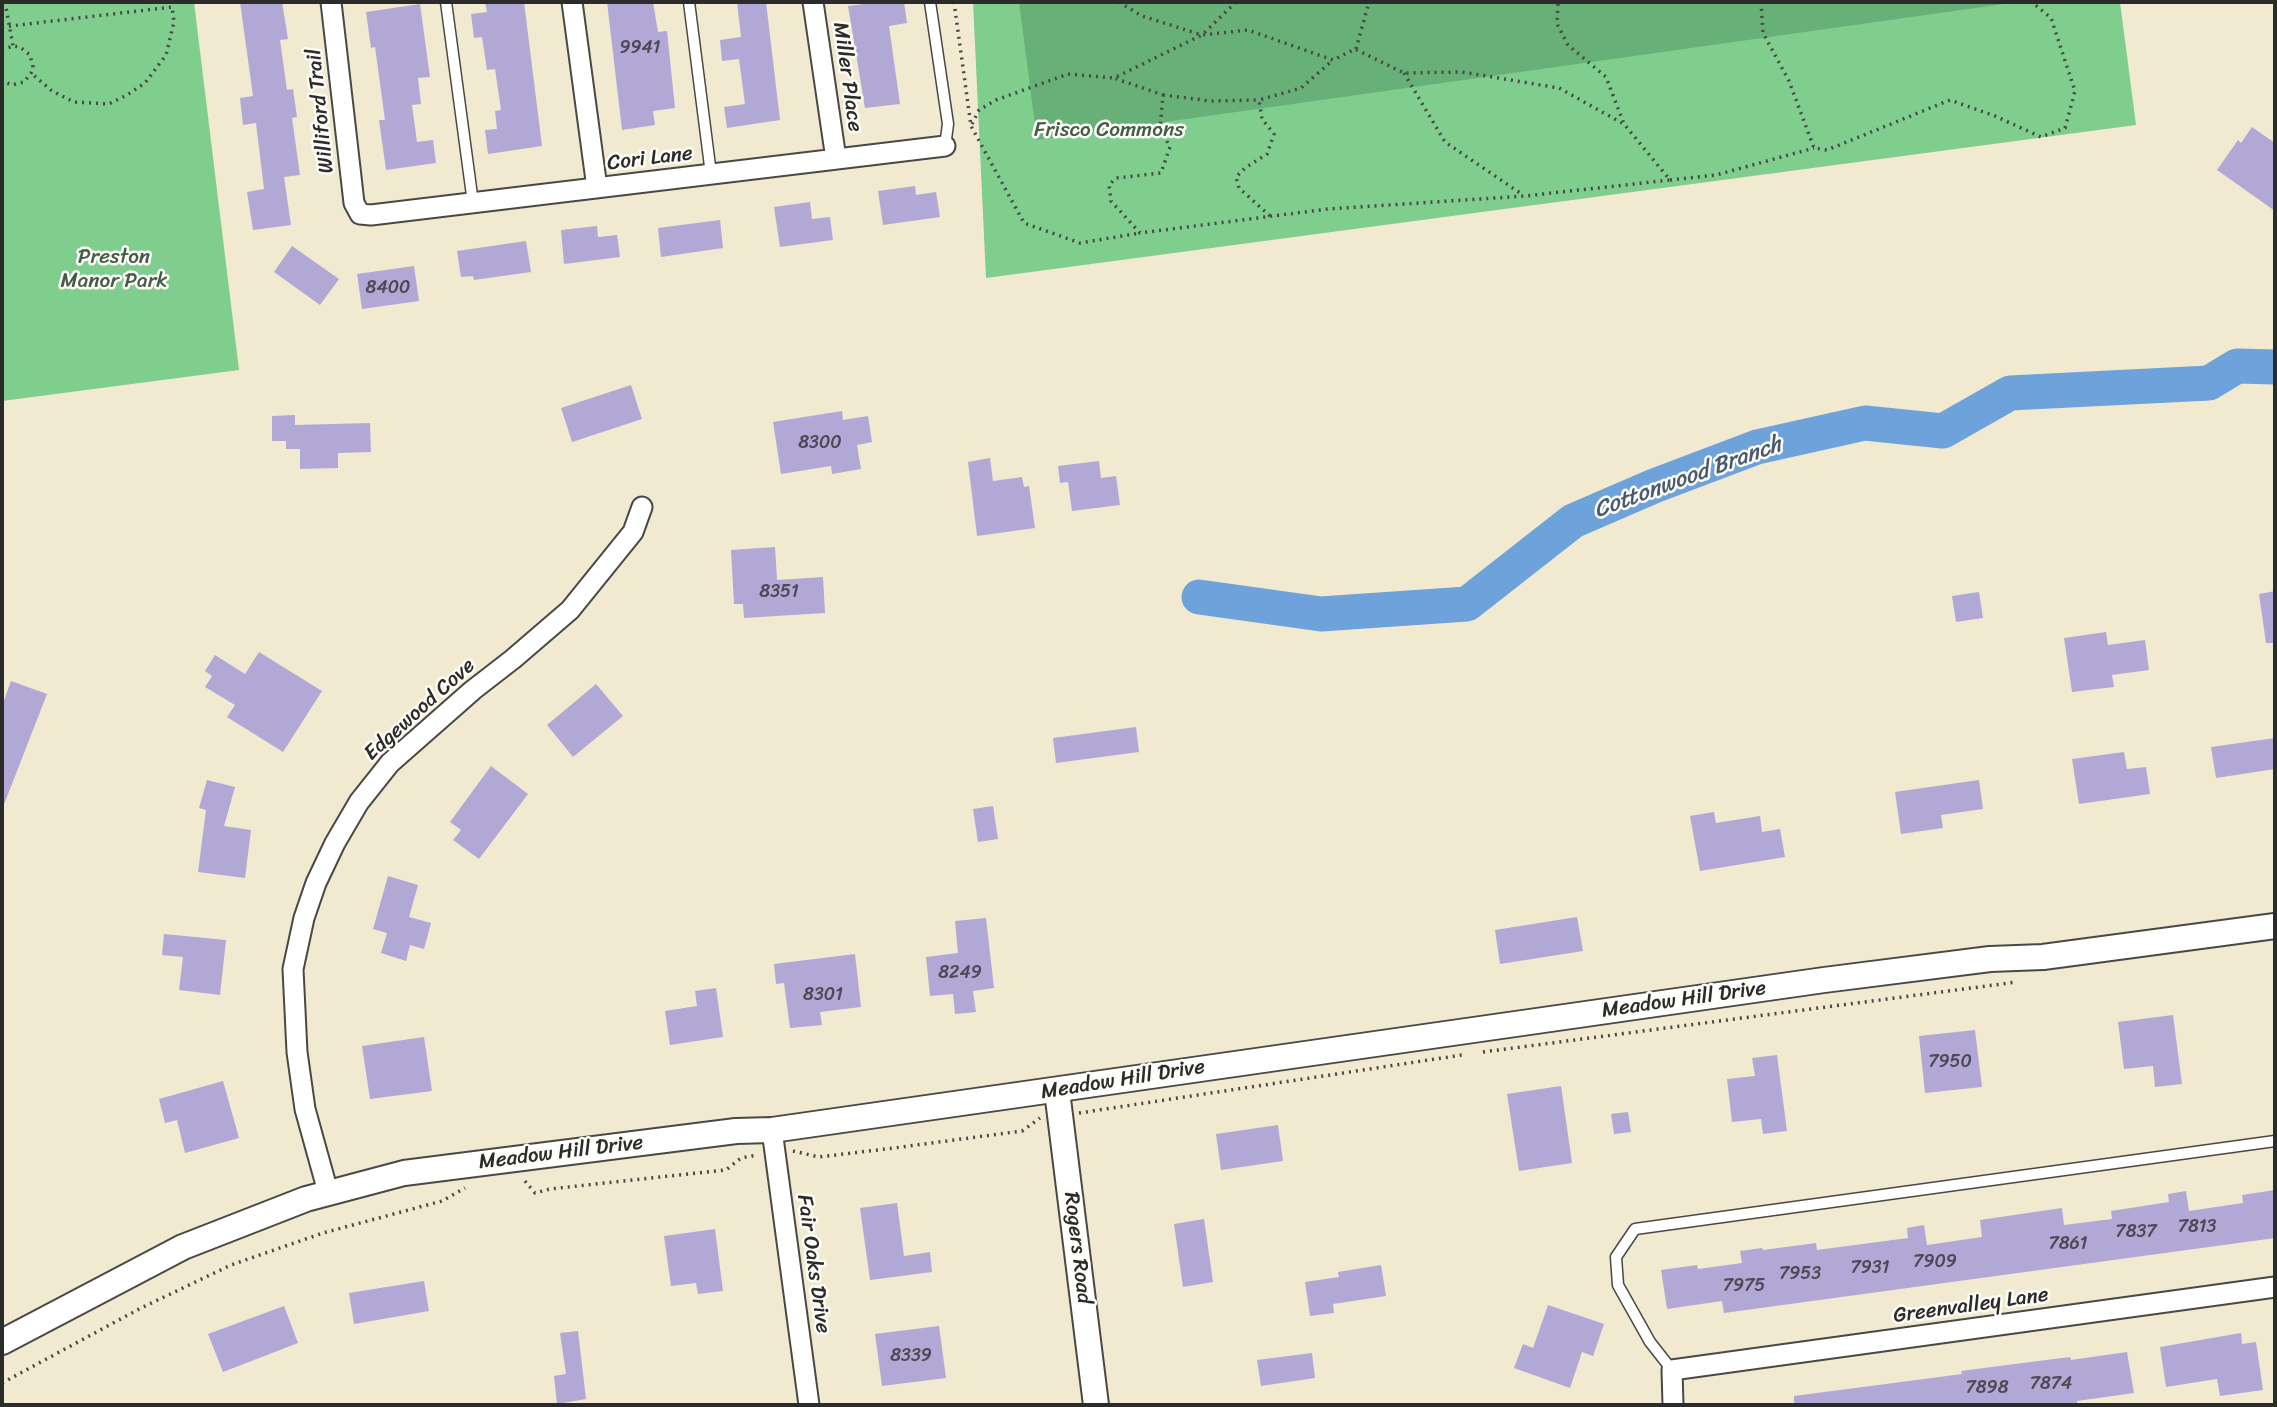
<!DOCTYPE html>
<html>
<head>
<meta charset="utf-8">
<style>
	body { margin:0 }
	#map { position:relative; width:2277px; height:1407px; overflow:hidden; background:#f1ead1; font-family:Sriracha,sans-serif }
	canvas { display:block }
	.frame { position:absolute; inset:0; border:4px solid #2b2b2b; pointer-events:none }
</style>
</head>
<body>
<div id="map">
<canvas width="2277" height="1407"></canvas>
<div class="frame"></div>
</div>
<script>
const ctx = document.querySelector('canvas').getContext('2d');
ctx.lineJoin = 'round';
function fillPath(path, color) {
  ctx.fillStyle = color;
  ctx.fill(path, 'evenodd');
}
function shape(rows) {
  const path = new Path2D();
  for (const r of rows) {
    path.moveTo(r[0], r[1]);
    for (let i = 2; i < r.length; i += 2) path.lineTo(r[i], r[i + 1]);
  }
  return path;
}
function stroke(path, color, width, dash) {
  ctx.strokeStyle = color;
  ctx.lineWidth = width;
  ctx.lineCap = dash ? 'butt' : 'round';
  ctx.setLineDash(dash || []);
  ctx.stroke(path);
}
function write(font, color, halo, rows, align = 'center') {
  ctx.font = font + ' Sriracha,sans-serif';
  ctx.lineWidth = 5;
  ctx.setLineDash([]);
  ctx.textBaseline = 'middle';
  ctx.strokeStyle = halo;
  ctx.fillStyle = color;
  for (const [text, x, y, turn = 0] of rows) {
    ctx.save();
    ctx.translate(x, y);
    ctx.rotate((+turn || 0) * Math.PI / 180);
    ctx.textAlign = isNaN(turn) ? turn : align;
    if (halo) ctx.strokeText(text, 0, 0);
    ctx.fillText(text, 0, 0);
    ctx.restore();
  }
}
const green = shape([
	[2,2,194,2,239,370,2,401],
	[973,2,2120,2,2136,125,986,278]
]);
const forest = shape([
	[1019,2,2018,2,1037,140]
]);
const river = shape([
	[1199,597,1321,614,1467,604,1573,521,1654,486,1757,447,1865,423,1943,431,2010,393,2209,383,2237,366,2275,367]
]);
const building = shape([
	[240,2,282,2,288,39,280,40,287,90,293,89,297,117,292,118,300,175,284,177,291,225,253,230,247,192,264,189,256,123,243,125,240,98,253,96],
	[485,2,524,2,542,146,488,154,485,130,497,129,495,111,501,110,495,69,487,70,482,37,474,38,471,14,487,12],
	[607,2,653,2,658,32,667,31,675,108,653,111,655,125,622,130],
	[737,2,766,2,780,120,727,128,724,107,745,104,739,59,722,61,720,40,741,37],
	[879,2,904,2,907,23,889,26,900,104,865,108,848,6],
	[420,4,430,77,418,78,421,104,412,105,417,142,433,140,436,163,386,170,379,120,385,120,375,47,371,48,366,12],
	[2252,127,2275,143,2275,211,2217,170,2238,140,2241,143],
	[915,186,916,195,936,192,940,217,883,225,878,191],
	[810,202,812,219,830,217,833,240,780,247,774,207],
	[720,220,723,248,661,257,658,228],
	[597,226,598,237,617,235,620,257,564,264,561,230],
	[526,241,531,272,474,280,473,276,461,277,457,251],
	[292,246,339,279,320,305,274,272],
	[414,266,419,301,362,309,357,274],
	[631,385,642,419,572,442,561,408],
	[842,411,843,420,868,416,872,442,857,445,861,469,832,474,831,466,781,474,773,422],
	[295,415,295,425,370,423,371,452,338,453,338,468,300,469,300,449,286,449,286,441,272,441,272,416],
	[990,458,993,481,1022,477,1024,487,1029,486,1035,528,977,536,968,462],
	[1099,461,1101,478,1116,476,1120,505,1072,511,1068,482,1060,483,1058,466],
	[775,547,777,580,823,577,825,613,744,618,743,604,734,604,731,550],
	[2275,591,2275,643,2266,643,2259,594],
	[1979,592,1983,618,1956,622,1952,596],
	[2106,632,2108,645,2145,640,2149,670,2112,675,2114,687,2072,692,2064,638],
	[259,652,322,691,283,752,227,717,235,705,205,687,212,676,205,671,215,655,245,674],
	[11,681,47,694,3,807,2,706],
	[596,684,623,716,573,757,547,725],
	[1136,727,1139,752,1056,763,1053,738],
	[2275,738,2275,769,2216,778,2211,747],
	[2124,752,2127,769,2146,767,2150,794,2079,804,2072,759],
	[491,766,528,794,479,859,453,840,461,830,450,822],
	[207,780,235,787,224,826,251,830,245,878,198,872,206,810,199,808],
	[1979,780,1983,809,1941,815,1943,828,1901,834,1895,792],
	[993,806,998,839,978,842,973,809],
	[1714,812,1716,823,1760,816,1762,832,1780,829,1785,857,1700,871,1690,816],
	[388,876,418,885,409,917,431,923,424,949,410,945,406,961,381,953,387,933,373,929],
	[1577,917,1583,951,1500,964,1495,930],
	[986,918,994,988,973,991,976,1012,955,1014,953,994,930,996,926,957,958,953,955,921],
	[164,934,226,940,220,995,179,990,183,957,162,955],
	[855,954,861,1007,820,1012,822,1025,790,1028,784,983,776,984,774,964],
	[716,988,723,1037,670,1045,665,1011,697,1006,695,991],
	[2173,1015,2182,1084,2155,1087,2153,1066,2124,1069,2118,1022],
	[1975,1030,1982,1087,1925,1093,1919,1036],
	[424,1037,432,1091,370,1099,362,1046],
	[1777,1055,1787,1131,1763,1134,1761,1119,1732,1122,1727,1079,1755,1076,1752,1058],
	[223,1081,239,1138,185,1153,177,1120,165,1123,159,1099],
	[1561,1086,1572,1163,1519,1171,1507,1094],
	[1628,1112,1631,1132,1614,1134,1611,1114],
	[1278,1125,1283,1161,1221,1170,1216,1134],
	[2275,1190,2275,1238,1724,1313,1722,1301,1667,1309,1661,1270,1697,1265,1698,1269,1742,1263,1740,1251,1762,1248,1763,1250,1816,1243,1817,1250,1908,1238,1907,1228,1924,1225,1927,1245,1982,1237,1980,1220,2062,1208,2064,1225,2112,1219,2111,1211,2169,1202,2168,1194,2186,1191,2189,1211,2243,1203,2242,1195],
	[897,1203,904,1256,930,1252,932,1272,870,1280,860,1208],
	[1204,1219,1213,1282,1183,1287,1174,1224],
	[715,1229,723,1291,698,1294,696,1283,671,1286,664,1236],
	[1381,1265,1386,1296,1333,1304,1334,1313,1310,1316,1305,1282,1339,1277,1338,1272],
	[424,1281,429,1311,354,1324,349,1293],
	[1548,1305,1604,1324,1593,1356,1582,1352,1570,1388,1514,1368,1523,1344,1533,1348],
	[284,1306,298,1343,223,1372,208,1334],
	[939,1326,946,1378,882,1386,875,1334],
	[578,1331,586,1399,557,1404,554,1376,566,1374,560,1333],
	[2241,1333,2242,1344,2256,1342,2263,1390,2220,1396,2217,1379,2166,1387,2160,1347],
	[2127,1352,2134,1393,2077,1401,2077,1405,1794,1405,1794,1396,1962,1374,1961,1371,2007,1365,2070,1357,2071,1360],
	[1312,1353,1315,1378,1261,1386,1257,1360]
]);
const path = shape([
	[5,2,13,46],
	[954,2,971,126,1024,223,1080,243,1140,233],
	[1119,2,1142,16,1202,35,1248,30,1333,60,1355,49,1404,73,1462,72,1559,88,1622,123],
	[1236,2,1202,35,1114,78,1163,95,1160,128,1170,147,1161,173,1116,178,1109,185,1111,201,1140,233,1328,209,1525,196,1670,180,1624,124,1606,77,1568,45,1557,24,1558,2],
	[1761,2,1763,33,1789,81,1814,148,1827,150,1950,100,1995,116,2041,137,2065,128,2075,91,2051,18,2032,2],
	[2,27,172,7,174,22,166,55,145,83,127,95,109,104,74,102,52,91,31,73],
	[1356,49,1369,2],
	[2,50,13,46,20,47,30,55,33,67,31,73,24,82,12,85,2,81],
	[1404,73,1445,142,1523,195],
	[1163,95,1211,101,1259,100],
	[972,124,979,110,996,100,1068,74,1114,78],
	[1670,180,1716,175,1814,148],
	[1270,216,1239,188,1236,177,1245,168,1267,154,1274,134,1262,119,1259,100,1301,88,1333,60],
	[1483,1052,2017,982],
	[1079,1113,1462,1055],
	[793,1151,819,1157,894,1148,1022,1131,1040,1118],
	[525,1181,535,1193,550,1189,726,1170,741,1158,757,1155],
	[2,1383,141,1308,231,1265,323,1233,442,1201,465,1188]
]);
const service = shape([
	[446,2,473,203],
	[689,2,711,174],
	[930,2,948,124,945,146],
	[1672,1370,1650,1342,1618,1285,1616,1257,1635,1229,2275,1141]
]);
const minor = shape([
	[331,2,354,203,360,214,371,215,945,146],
	[572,2,597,188],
	[813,2,836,159],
	[772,1130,809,1405],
	[328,1192,305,1109,297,1052,293,969,304,918,316,883,335,843,359,802,390,763,473,690,513,659,570,610,633,532,642,507],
	[1673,1405,1672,1370,2275,1287]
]);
const tertiary = shape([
	[1057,1091,1096,1405],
	[2,1342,183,1247,306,1199,404,1173,736,1131,772,1130,1824,980,1990,959,2043,957,2275,926]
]);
const numberNames = [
	["9941",640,48],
	["8400",388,288],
	["8300",820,443],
	["8351",779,592],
	["8249",960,973],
	["8301",823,995],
	["7950",1950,1062],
	["7813",2197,1227],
	["7837",2136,1232],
	["7861",2068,1244],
	["7909",1935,1262],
	["7931",1870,1268],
	["7953",1800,1274],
	["7975",1744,1286],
	["8339",911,1356],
	["7874",2051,1384],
	["7898",1987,1388]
];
const streetNames = [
	["Miller Place",847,77,82],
	["Williford Trail",321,111,-96],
	["Cori Lane",650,159,-7],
	["Edgewood Cove",420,710,-42],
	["Meadow Hill Drive",1684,1000,-8],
	["Meadow Hill Drive",1123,1080,-9],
	["Meadow Hill Drive",561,1153,-7],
	["Rogers Road",1077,1248,83],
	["Fair Oaks Drive",813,1264,82],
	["Greenvalley Lane",1971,1306,-8]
];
const parkNames = [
	["Frisco Commons",1109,131],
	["Preston",114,258],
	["Manor Park",114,282]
];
const waterNames = [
	["Cottonwood Branch",1688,478,-20]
];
fillPath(green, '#7fce8e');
fillPath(forest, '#67b179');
stroke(river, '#6ea2da', 35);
fillPath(building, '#b2a8d6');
stroke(service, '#494844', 13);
stroke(minor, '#494844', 23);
stroke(tertiary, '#494844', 28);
stroke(path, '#494844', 3.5, [2, 5]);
stroke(service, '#fff', 10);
stroke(minor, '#fff', 19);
stroke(tertiary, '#fff', 24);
write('18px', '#4d4a56', null, numberNames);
write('21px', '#2b2b2b', '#fdfcf7', streetNames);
write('21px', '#445c49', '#fdfcf7', parkNames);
write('italic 23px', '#465b71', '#fdfcf7', waterNames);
</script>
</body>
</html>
